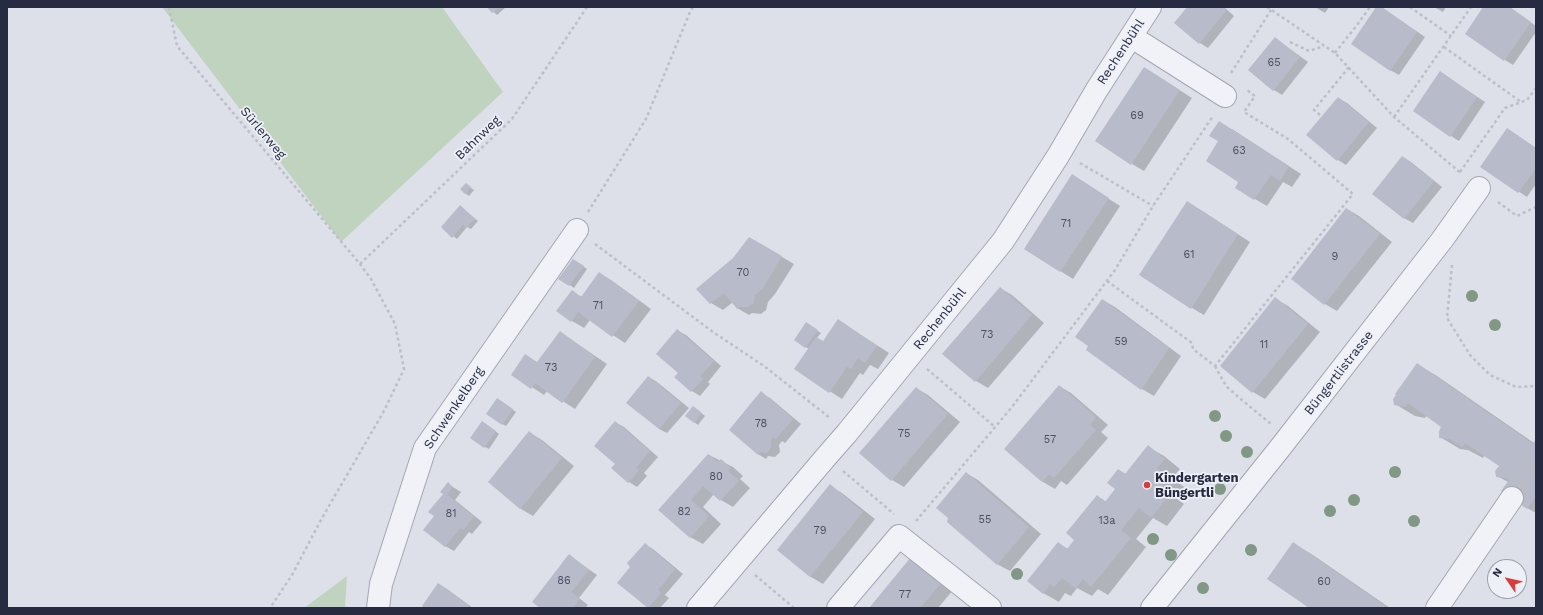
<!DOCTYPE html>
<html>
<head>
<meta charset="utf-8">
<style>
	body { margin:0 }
	#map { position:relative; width:1543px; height:615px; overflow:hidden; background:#dee0e9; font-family:"Work Sans",sans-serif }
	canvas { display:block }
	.frame { position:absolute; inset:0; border:8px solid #262b41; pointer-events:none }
	.north { position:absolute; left:1487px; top:559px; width:40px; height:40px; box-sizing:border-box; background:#edf0f6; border:1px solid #9da1ae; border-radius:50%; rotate:304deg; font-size:11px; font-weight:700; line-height:16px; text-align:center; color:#262b41 }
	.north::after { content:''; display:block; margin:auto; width:14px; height:18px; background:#d83d39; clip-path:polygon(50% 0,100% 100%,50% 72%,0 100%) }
</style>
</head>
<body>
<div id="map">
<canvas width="1543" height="615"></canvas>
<div class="frame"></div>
<div class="north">N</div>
</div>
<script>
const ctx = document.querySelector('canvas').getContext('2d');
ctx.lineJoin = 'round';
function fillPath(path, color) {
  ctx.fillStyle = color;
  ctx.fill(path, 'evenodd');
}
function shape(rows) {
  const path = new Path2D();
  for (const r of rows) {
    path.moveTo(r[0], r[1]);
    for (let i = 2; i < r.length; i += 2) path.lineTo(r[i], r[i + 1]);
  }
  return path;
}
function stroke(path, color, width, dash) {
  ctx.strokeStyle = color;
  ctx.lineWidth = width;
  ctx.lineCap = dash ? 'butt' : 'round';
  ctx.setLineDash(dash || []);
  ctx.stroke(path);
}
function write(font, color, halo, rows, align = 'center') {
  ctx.font = font + ' "Work Sans",sans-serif';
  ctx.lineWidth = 3.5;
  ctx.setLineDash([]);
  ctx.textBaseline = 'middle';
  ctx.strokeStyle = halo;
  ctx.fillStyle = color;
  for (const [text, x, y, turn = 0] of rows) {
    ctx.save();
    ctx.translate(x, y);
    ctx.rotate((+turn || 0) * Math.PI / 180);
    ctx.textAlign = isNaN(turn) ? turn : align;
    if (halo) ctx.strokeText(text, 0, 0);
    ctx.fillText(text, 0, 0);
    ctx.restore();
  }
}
const green = shape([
	[162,7,442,7,503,92,341,242],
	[347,576,345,608,304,608]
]);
const shadow = shape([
	[488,7,506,7,497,15],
	[1188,7,1224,7,1234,16,1208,48,1200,43],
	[1315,7,1329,7,1325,13],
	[1378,7,1381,7,1387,11,1425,37,1399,75,1390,70],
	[1434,7,1446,7,1443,12],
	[1485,7,1509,7,1536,26,1536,32,1513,65,1505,60],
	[1275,38,1308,62,1282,95,1274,90],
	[1440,72,1485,102,1459,141,1451,136],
	[1156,75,1192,98,1144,171,1132,164],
	[1338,98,1347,103,1377,128,1346,165,1338,160,1307,135],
	[1232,129,1301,174,1292,187,1283,182,1267,206,1236,188,1239,182,1219,141],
	[1508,129,1536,148,1536,184,1527,197,1482,167],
	[1403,157,1411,162,1442,187,1413,223,1404,218],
	[1084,183,1120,206,1073,279,1025,249],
	[466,184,474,190,469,196,465,193],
	[461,207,478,221,471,229,467,227,457,239,442,227],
	[1199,209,1250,242,1204,315,1192,308],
	[1347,209,1359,216,1392,242,1337,311,1325,304,1292,279],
	[750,238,794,264,775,294,768,302,766,310,761,314,752,313,749,315,737,308,733,302,723,310,711,303,733,259],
	[577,262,587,269,574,288,560,278],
	[599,273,611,280,651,309,625,343,590,320,584,328,572,321,572,291,582,297],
	[1000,288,1012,295,1044,323,988,388,976,381,944,354],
	[1276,299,1288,306,1320,332,1265,399,1253,392,1221,366],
	[1103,300,1115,307,1181,356,1154,396,1142,389,1088,350],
	[838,320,889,353,878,369,870,365,863,375,860,373,842,399,795,369,809,349,795,340,810,326,821,333,817,338,824,342],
	[678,331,686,335,721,366,708,382,710,384,700,396,692,391,679,373],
	[560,332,607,364,575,409,547,391,544,395,512,374,538,363],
	[1417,364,1437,376,1534,443,1536,441,1536,513,1527,508,1508,482,1497,476,1500,466,1485,455,1483,458,1468,450,1460,449,1440,437,1443,426,1427,415,1425,418,1415,416,1395,404],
	[649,377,657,382,689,408,667,433,659,429],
	[1059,386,1071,393,1108,425,1101,432,1108,438,1067,485,1061,481,1055,489,1043,482,1005,449],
	[916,388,928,395,960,422,904,487,892,480],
	[761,393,770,398,801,424,785,443,782,441,779,445,780,452,775,457,768,456,766,459,758,454],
	[501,401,516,412,506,426,502,424],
	[694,407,705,416,698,425,694,422],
	[615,422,624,427,658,457,644,473,647,476,637,487,629,482,613,468,616,464],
	[486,424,499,434,489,449,485,447],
	[530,433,542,440,574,466,533,516,521,509,489,482],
	[1148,447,1164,456,1180,469,1172,478,1184,487,1175,497,1184,504,1167,526,1153,518,1136,539,1146,547,1108,595,1098,589,1092,596,1077,588,1071,596,1065,593,1059,602,1043,593,1058,543,1068,549,1076,540,1097,496,1107,502,1116,489,1118,470,1126,474],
	[709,455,733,467,743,476,740,479,750,488,733,507,721,500,714,494,703,507,721,524,703,544,690,537,660,510],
	[966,473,978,480,1041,534,1010,571,997,564],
	[448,484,461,492,455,500,482,522,472,534,469,532,454,551,445,546,444,494],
	[830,486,842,493,875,519,823,584,811,577,778,550],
	[1293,543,1313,555,1390,608,1311,608],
	[645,544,653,549,683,574,665,595,669,598,660,608,648,608,618,582,632,566],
	[570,556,597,575,579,598,588,605,585,608,542,608],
	[911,559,953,590,938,608,871,608],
	[439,584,447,589,473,608,426,608]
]);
const building = shape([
	[487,7,500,7,492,13],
	[1187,7,1222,7,1227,10,1199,44,1174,23],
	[1376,7,1382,7,1417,32,1390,71,1351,44],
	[1483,7,1510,7,1531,22,1504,61,1465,34],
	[1275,37,1300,57,1273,91,1248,70],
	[1144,67,1180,90,1131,165,1095,141],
	[1440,71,1477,97,1450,137,1413,111],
	[1338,97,1369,122,1337,161,1306,135],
	[1219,121,1289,166,1280,181,1271,175,1254,200,1235,188,1238,182,1206,161,1218,141,1209,136],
	[1507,128,1536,148,1536,168,1518,193,1480,167],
	[1402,156,1434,181,1404,219,1372,194],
	[1072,174,1109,198,1060,272,1024,249],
	[466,183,471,187,465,194,460,189],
	[1187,201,1238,234,1191,309,1139,275],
	[460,205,475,219,466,228,463,225,452,238,441,227],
	[1346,208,1380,234,1324,305,1291,279],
	[749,237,782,256,763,288,755,295,754,303,748,307,739,307,737,309,724,293,710,304,696,289,733,258],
	[573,259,584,266,569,286,558,279],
	[599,272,639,301,612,337,578,312,571,322,556,311,572,290,581,297],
	[1000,287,1032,315,975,382,942,354],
	[1275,297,1308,324,1252,393,1220,366],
	[1102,299,1169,348,1141,390,1086,350,1088,346,1075,337],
	[838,319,877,346,865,363,858,358,851,369,847,367,829,393,794,369,816,337,823,341],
	[806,322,818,330,805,348,794,340],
	[677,329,714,361,700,376,703,379,691,392,674,377,678,373,656,354],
	[560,331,595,357,562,403,535,383,531,389,511,375,525,354,537,362],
	[1417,363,1533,444,1536,439,1536,496,1527,509,1501,491,1509,480,1506,478,1496,477,1495,471,1499,466,1465,443,1462,447,1450,439,1439,438,1439,431,1441,427,1408,403,1405,407,1394,405,1393,399,1396,395,1395,394],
	[648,376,681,403,659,429,626,403],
	[1059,385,1096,417,1090,425,1096,430,1054,478,1049,474,1042,482,1004,449],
	[916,387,948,414,891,481,859,453],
	[761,391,793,419,776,439,773,437,771,440,771,447,767,453,760,452,758,455,729,430],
	[497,398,513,409,502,425,486,414],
	[693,406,702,413,694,423,685,416],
	[482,421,496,431,484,448,470,438],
	[615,421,650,451,636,468,639,470,628,483,611,468,615,464,594,446],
	[529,431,562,458,520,509,488,482],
	[1148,445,1165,459,1157,468,1169,477,1160,488,1169,495,1151,518,1139,508,1121,530,1131,538,1091,587,1083,579,1076,588,1062,578,1054,587,1050,584,1043,594,1027,581,1058,542,1067,549,1074,540,1066,533,1097,495,1105,502,1115,489,1107,483,1118,469,1125,474],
	[708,454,718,462,721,459,731,468,728,471,739,481,720,501,703,486,691,500,709,516,690,538,658,510],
	[966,472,1029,527,997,565,947,522,948,518,936,508],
	[448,482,453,487,447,494,474,517,463,530,460,528,445,547,423,530,434,516,428,512,443,494,440,492],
	[830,484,863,512,810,577,777,550],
	[1293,542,1388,608,1309,608,1267,579],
	[645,543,675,569,658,590,661,593,648,608,617,583,630,567,627,563],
	[569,554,589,570,571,592,580,599,573,608,540,608,532,602],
	[911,557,942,582,920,608,869,608],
	[438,583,469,605,468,608,424,608,422,606]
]);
const minorTunnel = shape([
	[1512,498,1536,464]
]);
const path = shape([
	[169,7,177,46,360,264,371,279,395,324,404,369,384,411,322,518,292,575,270,608],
	[1267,7,1335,53,1394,117,1462,174],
	[1410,7,1451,36],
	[1290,42,1309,51,1324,46],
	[1444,47,1521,102],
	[1335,53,1357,25,1370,7],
	[1231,73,1271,10],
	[1320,115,1314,110,1349,67],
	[1394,117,1471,7],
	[1080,163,1153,206],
	[1460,172,1505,108,1527,100,1536,88],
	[1498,202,1517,216,1536,207],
	[588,212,646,119,690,12,693,7],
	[595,244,713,332,764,366,830,418],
	[360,264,512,119,587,7],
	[1452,265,1447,318,1470,355,1490,375,1516,387,1536,386],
	[1107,281,1192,343,1193,349,1215,366,1353,194,1288,139,1244,112,1255,96,1247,90],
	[1215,366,1226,386,1243,401,1271,424],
	[927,369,995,427],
	[843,471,894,514],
	[916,521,1012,407,1115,270,1153,206,1213,116],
	[755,575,794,608]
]);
const minor = shape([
	[1132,37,1225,96],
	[378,608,381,584,425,448,577,230],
	[698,608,826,457,847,433,1003,241,1058,156,1096,91,1150,7],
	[838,608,899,536,990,608],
	[1152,608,1280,448,1442,240,1479,188],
	[1437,608,1512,498]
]);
const trees = [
	[1472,296],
	[1495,325],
	[1215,416],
	[1226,436],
	[1247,452],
	[1395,472],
	[1220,489],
	[1354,500],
	[1330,511],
	[1414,521],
	[1153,539],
	[1251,550],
	[1171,555],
	[1017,574],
	[1203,588]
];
const markers = [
	[1147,485,4,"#d83d39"]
];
const numberNames = [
	["65",1274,63],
	["69",1137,116],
	["63",1239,151],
	["71",1066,224],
	["61",1189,255],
	["9",1335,257],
	["70",743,273],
	["71",598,306],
	["73",987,335],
	["59",1121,342],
	["11",1264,345],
	["73",551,368],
	["78",761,424],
	["75",904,434],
	["57",1050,440],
	["80",716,477],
	["82",684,512],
	["81",451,514],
	["55",985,520],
	["13a",1107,521],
	["79",820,531],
	["86",564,581],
	["60",1324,582],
	["77",905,595]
];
const streetNames = [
	["Rechenbühl",1121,52,-57],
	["Sürlerweg",263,133,50],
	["Bahnweg",478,138,-44],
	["Rechenbühl",940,319,-51],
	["Büngertlistrasse",1339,373,-52],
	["Schwenkelberg",454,408,-56]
];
const poiNames = [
	["Kindergarten",1155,478],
	["Büngertli",1155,493]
];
fillPath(green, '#c0d3be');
fillPath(shadow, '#0003');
fillPath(building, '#b8bbc9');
stroke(minorTunnel, '#b9bcc7', 22, [22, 11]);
stroke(minor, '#a3a6b3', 24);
stroke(path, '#bcbec8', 2.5, [3, 3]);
stroke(minor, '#f1f2f7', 22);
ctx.fillStyle = '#809884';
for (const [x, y] of trees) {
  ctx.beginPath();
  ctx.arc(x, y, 6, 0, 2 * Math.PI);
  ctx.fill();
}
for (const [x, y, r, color] of markers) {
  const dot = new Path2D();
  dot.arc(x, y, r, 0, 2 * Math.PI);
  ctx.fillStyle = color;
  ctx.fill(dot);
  stroke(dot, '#edf0f6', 1.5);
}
write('11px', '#4a4f63', null, numberNames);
write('13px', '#262b41', '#edf0f6', streetNames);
write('bold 13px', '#262b41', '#edf0f6', poiNames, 'left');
</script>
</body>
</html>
